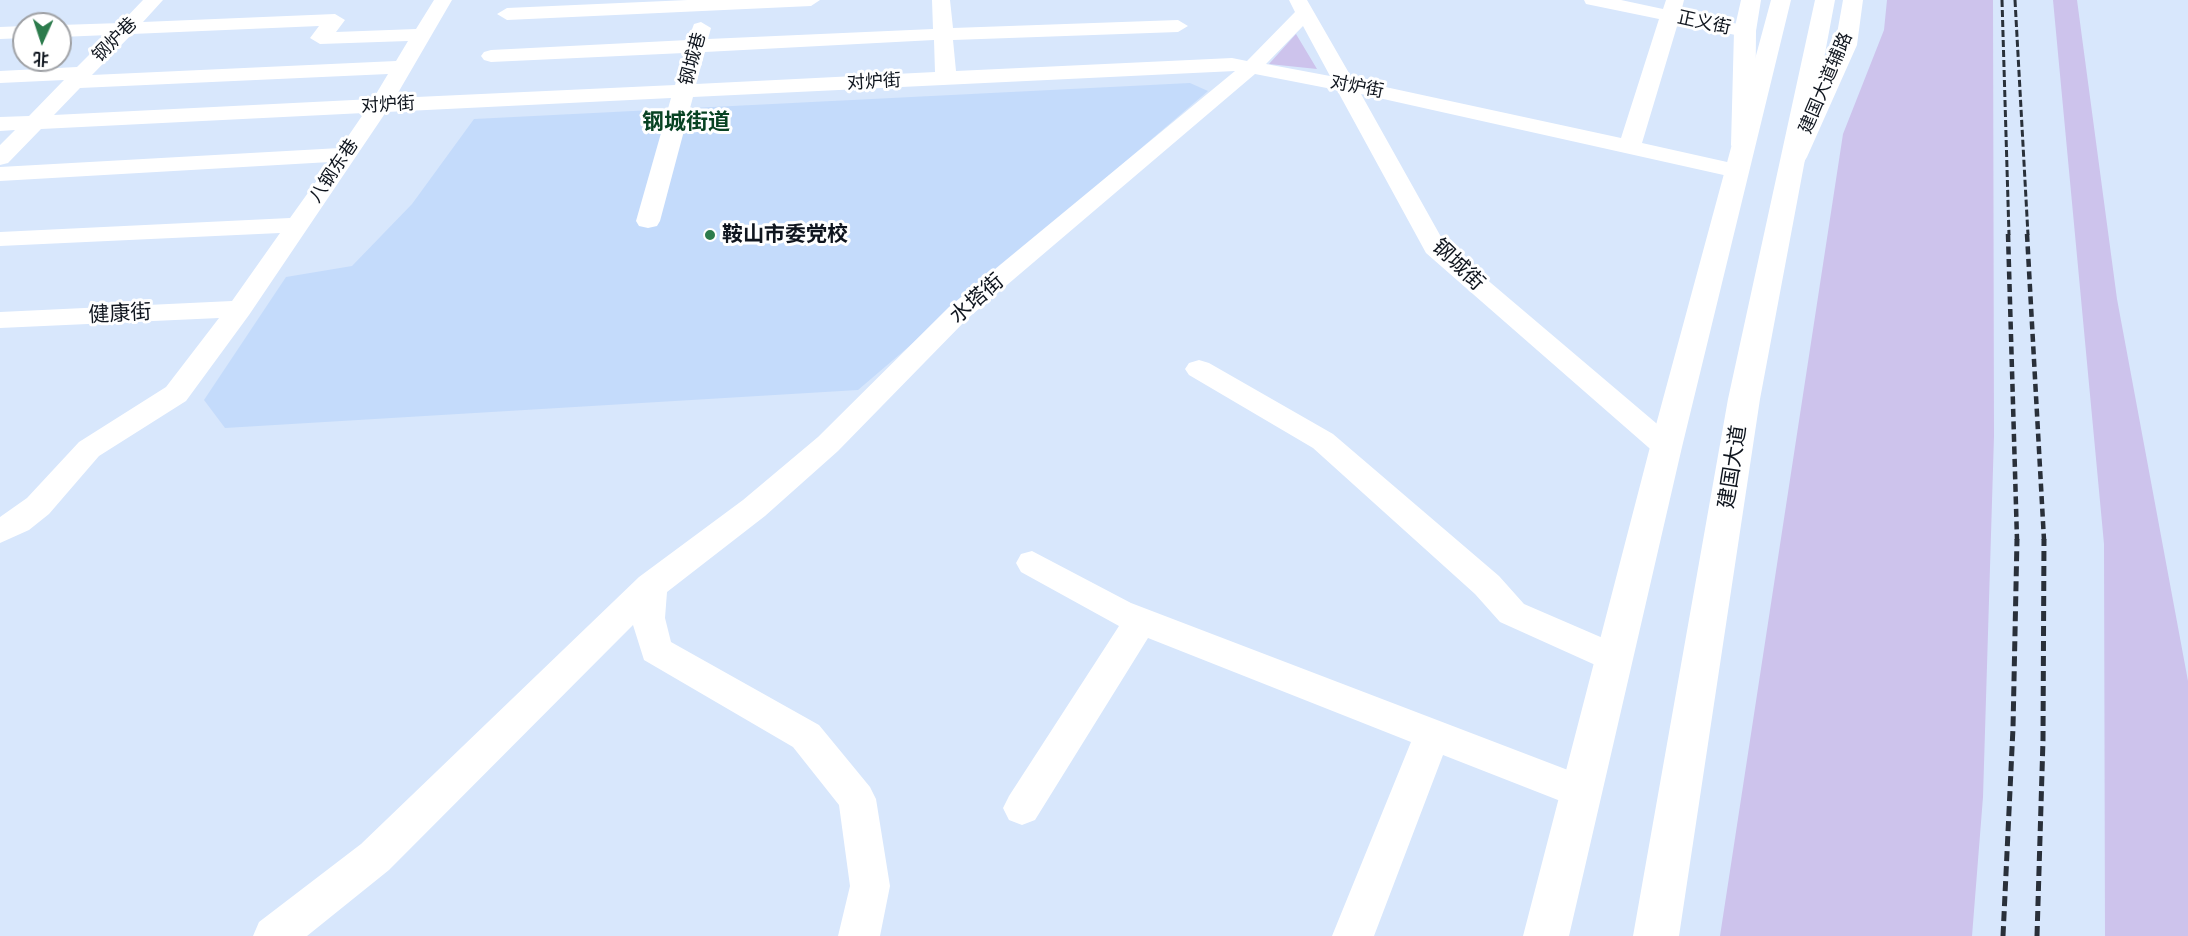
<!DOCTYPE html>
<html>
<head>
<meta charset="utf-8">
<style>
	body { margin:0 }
	#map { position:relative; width:2188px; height:936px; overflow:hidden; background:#d8e7fc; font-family:Figtree,"Noto Sans SC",sans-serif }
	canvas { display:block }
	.north { position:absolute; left:12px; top:12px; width:60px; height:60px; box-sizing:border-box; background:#fff; border:2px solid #9fa1a5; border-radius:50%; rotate:183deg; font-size:16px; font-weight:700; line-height:24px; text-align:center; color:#0f151e }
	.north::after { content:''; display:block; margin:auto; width:21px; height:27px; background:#2c7b4c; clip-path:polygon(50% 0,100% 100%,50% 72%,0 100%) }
</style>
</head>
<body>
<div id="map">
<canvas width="2188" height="936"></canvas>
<div class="north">北</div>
</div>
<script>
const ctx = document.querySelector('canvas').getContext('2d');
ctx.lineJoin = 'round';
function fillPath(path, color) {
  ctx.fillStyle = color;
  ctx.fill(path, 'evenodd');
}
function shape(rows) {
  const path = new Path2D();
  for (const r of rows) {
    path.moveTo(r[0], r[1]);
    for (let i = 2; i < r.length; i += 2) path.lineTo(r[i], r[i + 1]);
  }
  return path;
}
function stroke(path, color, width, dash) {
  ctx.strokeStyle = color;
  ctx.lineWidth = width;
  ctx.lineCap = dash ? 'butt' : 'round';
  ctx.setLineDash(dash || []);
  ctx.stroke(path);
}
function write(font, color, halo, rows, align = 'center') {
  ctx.font = font + ' Figtree,"Noto Sans SC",sans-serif';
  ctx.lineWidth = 6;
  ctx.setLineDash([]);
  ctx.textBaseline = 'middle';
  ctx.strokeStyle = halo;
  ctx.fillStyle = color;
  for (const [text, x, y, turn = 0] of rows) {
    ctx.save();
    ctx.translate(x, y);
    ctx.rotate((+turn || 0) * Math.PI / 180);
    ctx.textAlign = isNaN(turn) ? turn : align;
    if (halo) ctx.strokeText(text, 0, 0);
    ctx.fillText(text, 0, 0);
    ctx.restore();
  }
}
const built = shape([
	[1190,83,1208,91,858,390,225,428,204,400,286,277,352,266,412,204,474,119]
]);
const green = shape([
	[1887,0,1993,0,1994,436,1983,797,1972,936,1720,936,1843,134,1884,30],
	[2053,0,2077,0,2117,299,2188,681,2188,936,2105,936,2104,544],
	[1296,34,1317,69,1269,64]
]);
const minor = shape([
	[143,0,163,0,143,22,335,14,345,20,336,32,416,29,434,0,452,0,395,98,675,85,684,53,491,62,484,60,481,56,484,52,491,50,688,40,694,24,701,22,711,28,708,39,933,29,932,0,950,0,953,28,1178,20,1188,26,1178,32,953,40,956,71,1232,58,1247,61,1295,12,1289,0,1307,0,1353,80,1621,138,1659,19,1586,4,1584,0,1621,0,1663,9,1666,0,1684,0,1681,12,1752,27,1755,31,1745,37,1678,23,1642,143,1745,166,1748,171,1745,176,1737,178,1361,94,1445,244,1676,440,1681,447,1676,454,1666,457,1656,454,1426,253,1337,90,1255,74,967,319,838,451,765,516,667,592,665,618,671,642,819,725,870,787,876,799,890,886,880,936,838,936,850,886,839,805,793,747,644,660,633,625,389,870,307,936,253,936,259,922,361,844,639,577,743,500,818,437,949,307,1235,71,693,97,660,221,657,226,648,228,639,226,636,221,671,98,386,112,249,315,186,401,99,456,49,514,29,530,0,543,0,517,27,498,79,442,166,387,219,318,0,328,0,312,232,301,280,233,0,246,0,232,290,218,330,162,0,181,0,167,340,148,364,113,41,129,8,163,0,165,0,145,15,130,0,131,0,117,29,116,64,80,0,83,0,71,77,67,109,35,60,37,60,25,121,23,143,0],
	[319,26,310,38,320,44,408,41,396,61,92,75,132,34,319,26],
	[1303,26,1330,76,1266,64,1303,26],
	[934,40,935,72,696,84,705,52,934,40],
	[388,74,373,99,54,115,80,88,388,74],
	[688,0,820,0,811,6,507,20,497,14,507,8,688,0],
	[24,26,24,38,0,39,0,27,24,26],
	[1199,360,1209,363,1333,434,1499,576,1524,604,1626,648,1631,658,1626,668,1614,672,1602,668,1500,622,1475,594,1313,448,1189,375,1185,369,1189,363,1199,360],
	[1032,551,1131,603,1594,780,1600,792,1594,804,1581,809,1443,755,1374,936,1332,936,1411,742,1148,638,1035,820,1022,825,1009,820,1003,808,1009,796,1119,626,1021,572,1016,563,1021,554,1032,551]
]);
const major = shape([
	[1741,0,1761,0,1756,31,1755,145,1752,150,1743,152,1734,150,1731,145,1734,31,1741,0],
	[1843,0,1863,0,1857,45,1807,157,1804,162,1795,164,1786,162,1783,157,1835,45,1843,0]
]);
const highway = shape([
	[1771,0,1791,0,1682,447,1569,936,1523,936,1650,447,1771,0],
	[1815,0,1835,0,1760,399,1679,936,1633,936,1728,399,1815,0]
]);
const railFar2 = shape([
	[2002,0,2009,235],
	[2015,0,2028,235]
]);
const railFar1 = shape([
	[2008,234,2017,540],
	[2027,234,2044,540]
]);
const rail = shape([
	[2003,936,2013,728,2017,539],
	[2037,936,2043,740,2044,539]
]);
const markers = [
	[710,235,6,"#2c7b4c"]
];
const farStreetnames = [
	["正义街",1704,23,12],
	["钢炉巷",115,40,-45],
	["钢城巷",693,59,-75],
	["对炉街",874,82,-3],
	["建国大道辅路",1826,83,-67],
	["对炉街",1357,87,11],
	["对炉街",388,105,-3],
	["八钢东巷",334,171,-56]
];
const poiNames = [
	["鞍山市委党校",722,235]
];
const streetNames = [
	["钢城街",1458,265,44],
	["水塔街",977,299,-41],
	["健康街",120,314,-3],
	["建国大道",1733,467,-81]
];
const farDistrictnames = [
	["钢城街道",686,123]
];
fillPath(built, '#c4dbfb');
fillPath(green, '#cdc3ec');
fillPath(minor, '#fff');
fillPath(major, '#fff');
fillPath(highway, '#fff');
stroke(railFar2, '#29303a', 3, [7, 3]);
stroke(railFar1, '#29303a', 4.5, [8, 4.5]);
stroke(rail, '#29303a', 5, [10, 5]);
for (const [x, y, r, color] of markers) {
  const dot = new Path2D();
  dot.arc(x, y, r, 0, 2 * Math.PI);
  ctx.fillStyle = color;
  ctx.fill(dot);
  stroke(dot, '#fff', 2);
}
write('18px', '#0f151e', '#fff', farStreetnames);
write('bold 21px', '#0f151e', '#fff', poiNames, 'left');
write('21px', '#0f151e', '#fff', streetNames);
write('bold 22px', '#084323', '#fff', farDistrictnames);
</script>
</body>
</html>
